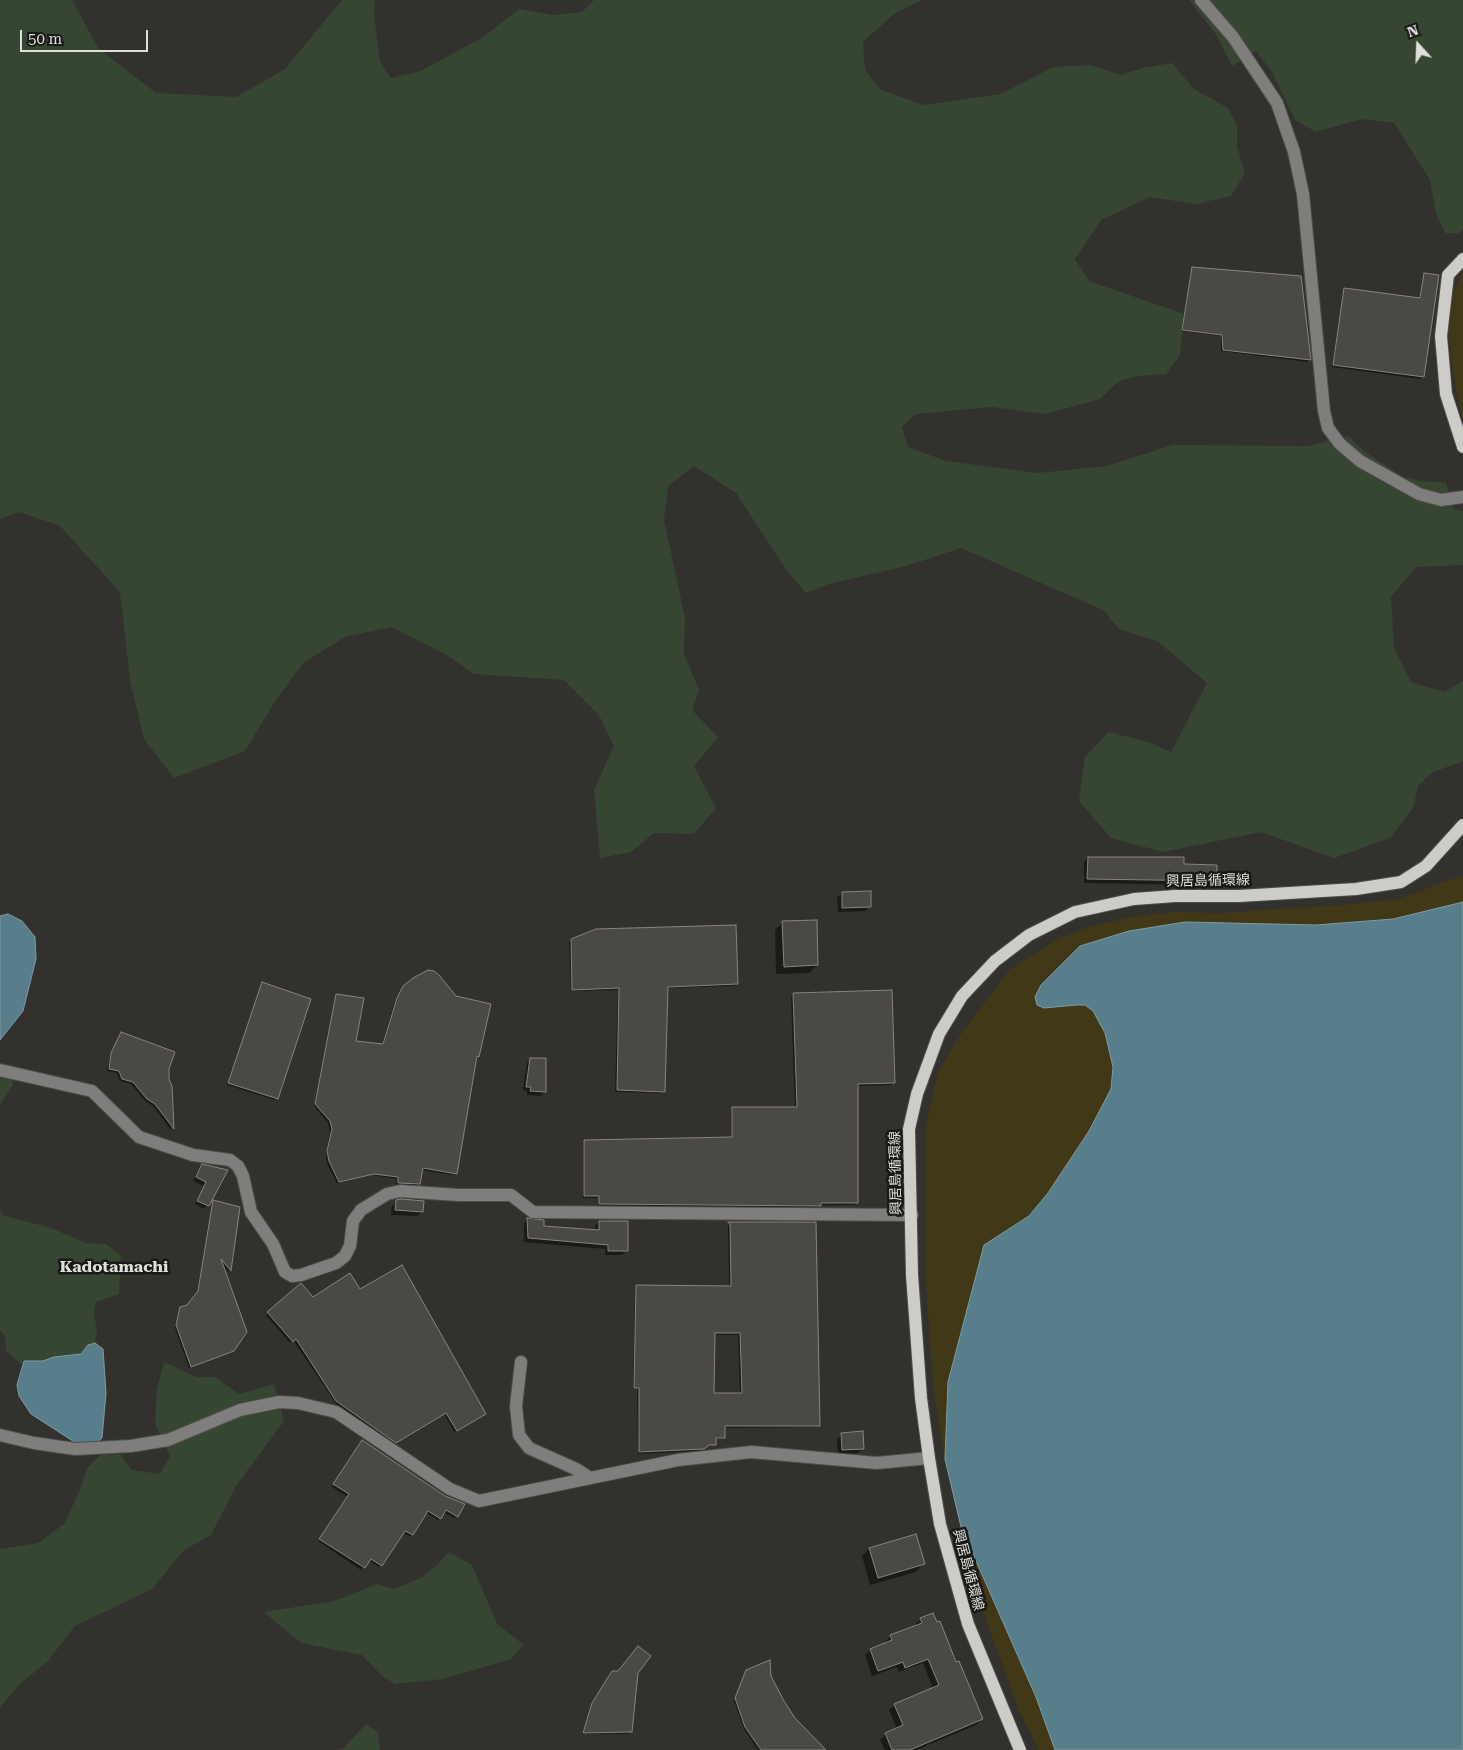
<!DOCTYPE html>
<html>
<head>
<meta charset="utf-8">
<style>
	body { margin:0 }
	#map { position:relative; width:1463px; height:1750px; overflow:hidden; background:#32312e; font-family:"Roboto Serif",serif }
	canvas { display:block }
	.north { position:absolute; left:1393px; top:20px; width:50px; height:50px; -webkit-text-stroke:4px #191917; paint-order:stroke; rotate:340deg; font-size:14px; font-weight:700; line-height:20px; text-align:center; color:#dfdfdc }
	.north::after { content:''; display:block; margin:auto; width:18px; height:22px; background:#dfdfdc; clip-path:polygon(50% 0,100% 100%,50% 72%,0 100%) }
	.scale { position:absolute; left:20px; top:30px; width:128px; height:22px; box-sizing:border-box; border:2px solid #dfdfdc; border-top:0; padding-left:6px; font-size:15px; line-height:18px; white-space:nowrap; color:#dfdfdc; -webkit-text-stroke:4px #191917; paint-order:stroke }
</style>
</head>
<body>
<div id="map">
<canvas width="1463" height="1750"></canvas>
<div class="north">N</div>
<div class="scale">50 m</div>
</div>
<script>
const ctx = document.querySelector('canvas').getContext('2d');
ctx.lineJoin = 'round';
function fillPath(path, color) {
  ctx.fillStyle = color;
  ctx.fill(path, 'evenodd');
}
function shape(rows) {
  const path = new Path2D();
  for (const r of rows) {
    path.moveTo(r[0], r[1]);
    for (let i = 2; i < r.length; i += 2) path.lineTo(r[i], r[i + 1]);
  }
  return path;
}
function stroke(path, color, width, dash) {
  ctx.strokeStyle = color;
  ctx.lineWidth = width;
  ctx.lineCap = dash ? 'butt' : 'round';
  ctx.setLineDash(dash || []);
  ctx.stroke(path);
}
function write(font, color, halo, rows, align = 'center') {
  ctx.font = font + ' "Roboto Serif","Noto Sans JP",serif';
  ctx.lineWidth = 5;
  ctx.setLineDash([]);
  ctx.textBaseline = 'middle';
  ctx.strokeStyle = halo;
  ctx.fillStyle = color;
  for (const [text, x, y, turn = 0] of rows) {
    ctx.save();
    ctx.translate(x, y);
    ctx.rotate((+turn || 0) * Math.PI / 180);
    ctx.textAlign = isNaN(turn) ? turn : align;
    if (halo) ctx.strokeText(text, 0, 0);
    ctx.fillText(text, 0, 0);
    ctx.restore();
  }
}
const green = shape([
	[0,0,72,0,98,48,156,93,236,97,285,69,342,0,375,0,374,15,380,62,391,78,421,71,483,37,519,9,553,15,582,12,594,0,923,0,895,13,863,42,865,70,881,90,924,105,1001,94,1053,67,1090,65,1121,75,1142,68,1172,63,1194,89,1228,108,1237,126,1237,146,1245,173,1231,196,1196,204,1150,197,1101,220,1075,259,1089,281,1184,314,1180,355,1166,374,1137,376,1119,381,1100,399,1046,414,992,407,916,414,902,427,908,447,946,461,1038,473,1107,466,1172,445,1309,446,1348,436,1364,451,1403,477,1421,481,1446,483,1454,509,1463,511,1463,565,1416,567,1391,597,1394,648,1411,682,1444,692,1463,681,1463,761,1431,773,1418,786,1413,808,1390,838,1334,858,1261,832,1163,852,1111,838,1079,801,1085,757,1109,732,1151,743,1171,752,1207,683,1157,641,1119,629,1103,610,961,548,906,566,829,584,806,593,785,568,736,493,694,466,668,486,664,520,685,618,684,654,699,690,692,710,718,737,694,766,716,808,694,834,654,833,631,852,600,858,594,790,614,746,599,715,564,680,474,674,445,654,391,627,345,637,303,663,274,703,245,751,174,778,144,739,130,680,120,592,60,526,19,512,0,519],
	[1189,0,1463,0,1463,229,1459,233,1445,233,1436,214,1430,180,1394,123,1361,119,1316,132,1295,120,1272,72,1256,51,1232,66,1215,33],
	[0,1075,11,1077,13,1085,0,1105],
	[0,1209,2,1215,51,1228,86,1243,106,1244,121,1256,119,1294,96,1302,94,1313,97,1332,95,1343,88,1346,81,1354,54,1357,43,1361,24,1361,21,1364,6,1351,5,1336,0,1330],
	[164,1362,196,1377,215,1377,239,1394,274,1384,284,1421,236,1486,211,1535,184,1550,152,1589,75,1626,47,1662,20,1684,0,1707,0,1549,38,1543,64,1524,81,1488,87,1468,101,1455,120,1454,132,1470,160,1474,170,1456,155,1423,157,1389],
	[449,1552,472,1565,497,1624,524,1645,511,1659,443,1679,395,1684,381,1675,362,1655,301,1643,264,1612,334,1601,377,1584,394,1589,421,1578,437,1565],
	[366,1724,378,1733,380,1750,332,1750,343,1749]
]);
const sand = shape([
	[1463,271,1463,419,1455,384,1449,333,1454,290],
	[1460,876,1463,879,1463,902,1393,919,1316,925,1185,922,1128,931,1080,946,1076,1005,1085,1005,1093,1011,1099,1018,1105,1033,1113,1067,1111,1089,1089,1131,1048,1193,1029,1216,995,1237,948,1382,945,1459,933,1387,926,1282,926,1126,937,1075,956,1041,1009,970,1054,941,1085,928,1131,917,1172,912,1219,913,1341,905,1399,899],
	[961,1527,1036,1697,1055,1750,1039,1750,1018,1708,973,1583]
]);
const water = shape([
	[1463,902,1463,1750,1055,1750,1036,1697,961,1527,945,1459,948,1382,984,1245,1029,1216,1048,1193,1089,1131,1111,1089,1113,1067,1105,1033,1093,1011,1085,1005,1076,1005,1044,1008,1037,1005,1035,997,1041,985,1080,946,1129,931,1185,922,1316,925,1393,919,1463,902],
	[8,914,22,921,35,937,36,959,23,1011,0,1040,0,916,8,914],
	[95,1343,103,1349,106,1393,102,1438,96,1444,79,1445,31,1414,19,1396,17,1385,24,1361,43,1361,54,1357,81,1354,88,1345,95,1343]
]);
const shadow = shape([
	[1192,268,1310,360,1308,362,1221,351,1221,336,1181,331],
	[1425,274,1438,276,1423,377,1420,379,1332,367,1344,289,1419,299],
	[1088,858,1183,866,1215,881,1211,885,1084,883,1084,862],
	[842,893,870,906,865,911,838,912,837,898],
	[783,922,817,965,809,973,776,974,775,930],
	[571,940,737,983,735,986,667,988,664,1091,662,1093,615,1092,618,990,571,991,569,942],
	[262,984,277,1098,275,1100,227,1085],
	[402,990,478,1056,475,1059,456,1173,454,1175,421,1170,417,1186,396,1185,397,1179,372,1175,337,1183,327,1164,326,1154,330,1132,328,1123,314,1106,335,998,337,996,355,1042,382,1045,395,1001],
	[793,994,894,1083,892,1085,857,1086,857,1203,855,1205,821,1205,818,1208,598,1206,598,1198,583,1198,583,1143,585,1141,731,1139,731,1111,733,1109,795,1108,791,997],
	[121,1034,168,1069,171,1130,153,1106,145,1101,131,1084,120,1081,117,1073,107,1071,110,1056],
	[531,1059,545,1092,541,1096,527,1095,527,1091,523,1090,527,1063],
	[203,1166,226,1171,204,1209,195,1204,204,1186,193,1181],
	[397,1201,422,1212,417,1216,391,1215,392,1206],
	[214,1202,239,1208,230,1270,228,1272,222,1264,233,1350,189,1368,175,1328,179,1311,187,1307,197,1294],
	[528,1219,543,1227,595,1231,595,1226,599,1222,626,1251,622,1255,605,1255,605,1249,524,1242,524,1223],
	[814,1224,818,1425,816,1427,724,1428,722,1439,714,1439,712,1446,706,1446,700,1451,638,1454,637,1389,633,1389,635,1288,637,1286,729,1288,728,1225],
	[713,1335,738,1335,740,1394,712,1394],
	[301,1285,312,1299,359,1291,483,1416,454,1432,444,1414,394,1444,339,1408,293,1340,290,1343,266,1315],
	[842,1434,863,1448,858,1453,838,1455,837,1439],
	[360,1443,457,1516,454,1518,443,1512,438,1520,426,1513,410,1537,403,1532,379,1567,368,1560,361,1570,318,1541,348,1497,332,1487],
	[869,1549,923,1564,916,1572,870,1585,862,1556],
	[921,1619,955,1664,982,1719,976,1725,916,1750,885,1750,880,1740,886,1734,897,1729,889,1710,895,1705,933,1689,923,1663,899,1672,897,1667,872,1676,865,1655,870,1650,886,1644,885,1642,891,1636,916,1627,915,1624],
	[747,1671,770,1676,794,1719,823,1750,758,1750,744,1729,734,1701],
	[636,1672,630,1732,628,1734,582,1734,591,1706,610,1675]
]);
const building = shape([
	[1192,267,1301,276,1311,360,1223,350,1222,335,1182,330,1192,267],
	[1424,273,1439,275,1424,377,1333,365,1344,288,1420,298,1424,273],
	[1088,857,1184,857,1184,864,1217,865,1217,881,1087,879,1088,857],
	[871,891,871,907,842,908,842,892,871,891],
	[817,920,818,965,784,967,782,921,817,920],
	[736,925,738,984,668,987,665,1092,617,1090,619,988,572,990,571,939,596,929,736,925],
	[428,970,434,971,439,975,456,996,491,1004,479,1057,477,1056,457,1174,423,1168,420,1184,398,1183,398,1177,374,1174,339,1182,329,1161,327,1151,332,1129,330,1121,315,1104,336,994,364,998,356,1041,383,1044,397,998,403,986,413,978,428,970],
	[262,982,311,999,278,1099,228,1083,262,982],
	[892,990,895,1083,858,1084,858,1203,821,1203,821,1206,599,1204,599,1196,584,1196,584,1140,732,1137,732,1107,797,1107,793,993,892,990],
	[121,1032,175,1052,169,1069,169,1079,172,1086,174,1129,155,1104,147,1099,133,1082,122,1079,119,1071,109,1069,111,1053,121,1032],
	[530,1058,546,1058,546,1092,530,1091,531,1087,526,1087,530,1058],
	[202,1164,228,1170,209,1206,197,1201,206,1182,196,1177,202,1164],
	[401,1199,424,1201,423,1212,395,1210,396,1200,401,1199],
	[213,1200,240,1207,231,1271,221,1259,247,1332,234,1351,191,1367,176,1325,180,1307,187,1305,198,1291,213,1200],
	[527,1218,544,1220,544,1226,599,1230,599,1221,628,1221,628,1251,608,1251,608,1245,528,1238,527,1218],
	[728,1222,816,1222,820,1426,725,1426,725,1438,716,1438,716,1445,709,1445,704,1449,639,1452,639,1388,634,1388,636,1285,731,1286,730,1223,728,1222],
	[715,1333,740,1333,742,1393,714,1393,715,1333],
	[402,1265,486,1414,457,1431,446,1413,396,1443,336,1401,296,1339,293,1342,267,1312,301,1283,313,1297,350,1273,360,1289,402,1265],
	[863,1431,864,1449,842,1450,841,1433,863,1431],
	[362,1440,445,1496,465,1504,458,1517,446,1510,441,1519,428,1511,413,1535,405,1531,382,1566,371,1559,365,1568,319,1539,349,1494,333,1484,362,1440],
	[916,1534,925,1564,878,1578,869,1548,916,1534],
	[933,1613,937,1622,940,1621,956,1662,959,1661,983,1719,910,1750,892,1750,885,1733,903,1725,894,1704,939,1685,928,1659,905,1668,903,1662,878,1671,870,1649,892,1640,890,1635,922,1623,920,1618,933,1613],
	[638,1646,651,1656,638,1673,632,1732,583,1733,592,1703,612,1671,618,1671,638,1646],
	[770,1660,771,1676,784,1701,795,1718,826,1750,761,1750,745,1727,735,1698,746,1670,770,1660]
]);
const minor = shape([
	[1201,0,1233,37,1277,103,1294,152,1303,194,1324,411,1328,428,1340,444,1360,461,1419,494,1441,500,1463,497],
	[0,1070,92,1091,139,1137,193,1155,230,1160,238,1166,243,1176,251,1212,273,1244,285,1272,292,1276,301,1275,336,1263,345,1256,350,1246,353,1221,361,1210,387,1194,400,1191,458,1195,511,1195,533,1212,912,1215],
	[521,1362,516,1406,519,1435,529,1448,578,1470,590,1478],
	[0,1435,34,1443,75,1449,131,1446,168,1440,240,1410,279,1402,298,1403,336,1412,450,1489,479,1501,678,1460,751,1452,877,1463,929,1458]
]);
const major = shape([
	[1463,259,1448,275,1441,336,1446,394,1463,447],
	[1020,1750,968,1624,940,1524,929,1458,921,1398,912,1275,909,1129,917,1094,939,1034,962,996,995,961,1029,935,1075,912,1134,899,1175,896,1239,896,1356,889,1401,882,1426,866,1463,825]
]);
const streetNames = [
	["興居島循環線",1208,881,-1],
	["興居島循環線",896,1173,-91],
	["興居島循環線",968,1570,75]
];
const quarterNames = [
	["Kadotamachi",114,1267]
];
fillPath(green, '#374633');
fillPath(sand, '#413818');
fillPath(water, '#587e8b');
stroke(water, '#809ba3', 1);
fillPath(shadow, '#0007');
fillPath(building, '#4b4946');
stroke(building, '#878481', 1);
stroke(minor, '#4e4d4a', 14);
stroke(major, '#4e4d4a', 14);
stroke(minor, '#807e7d', 12);
stroke(major, '#ceccc9', 12);
write('14px', '#dfdfdc', '#191917', streetNames);
write('bold 16px', '#dfdfdc', '#191917', quarterNames);
</script>
</body>
</html>
